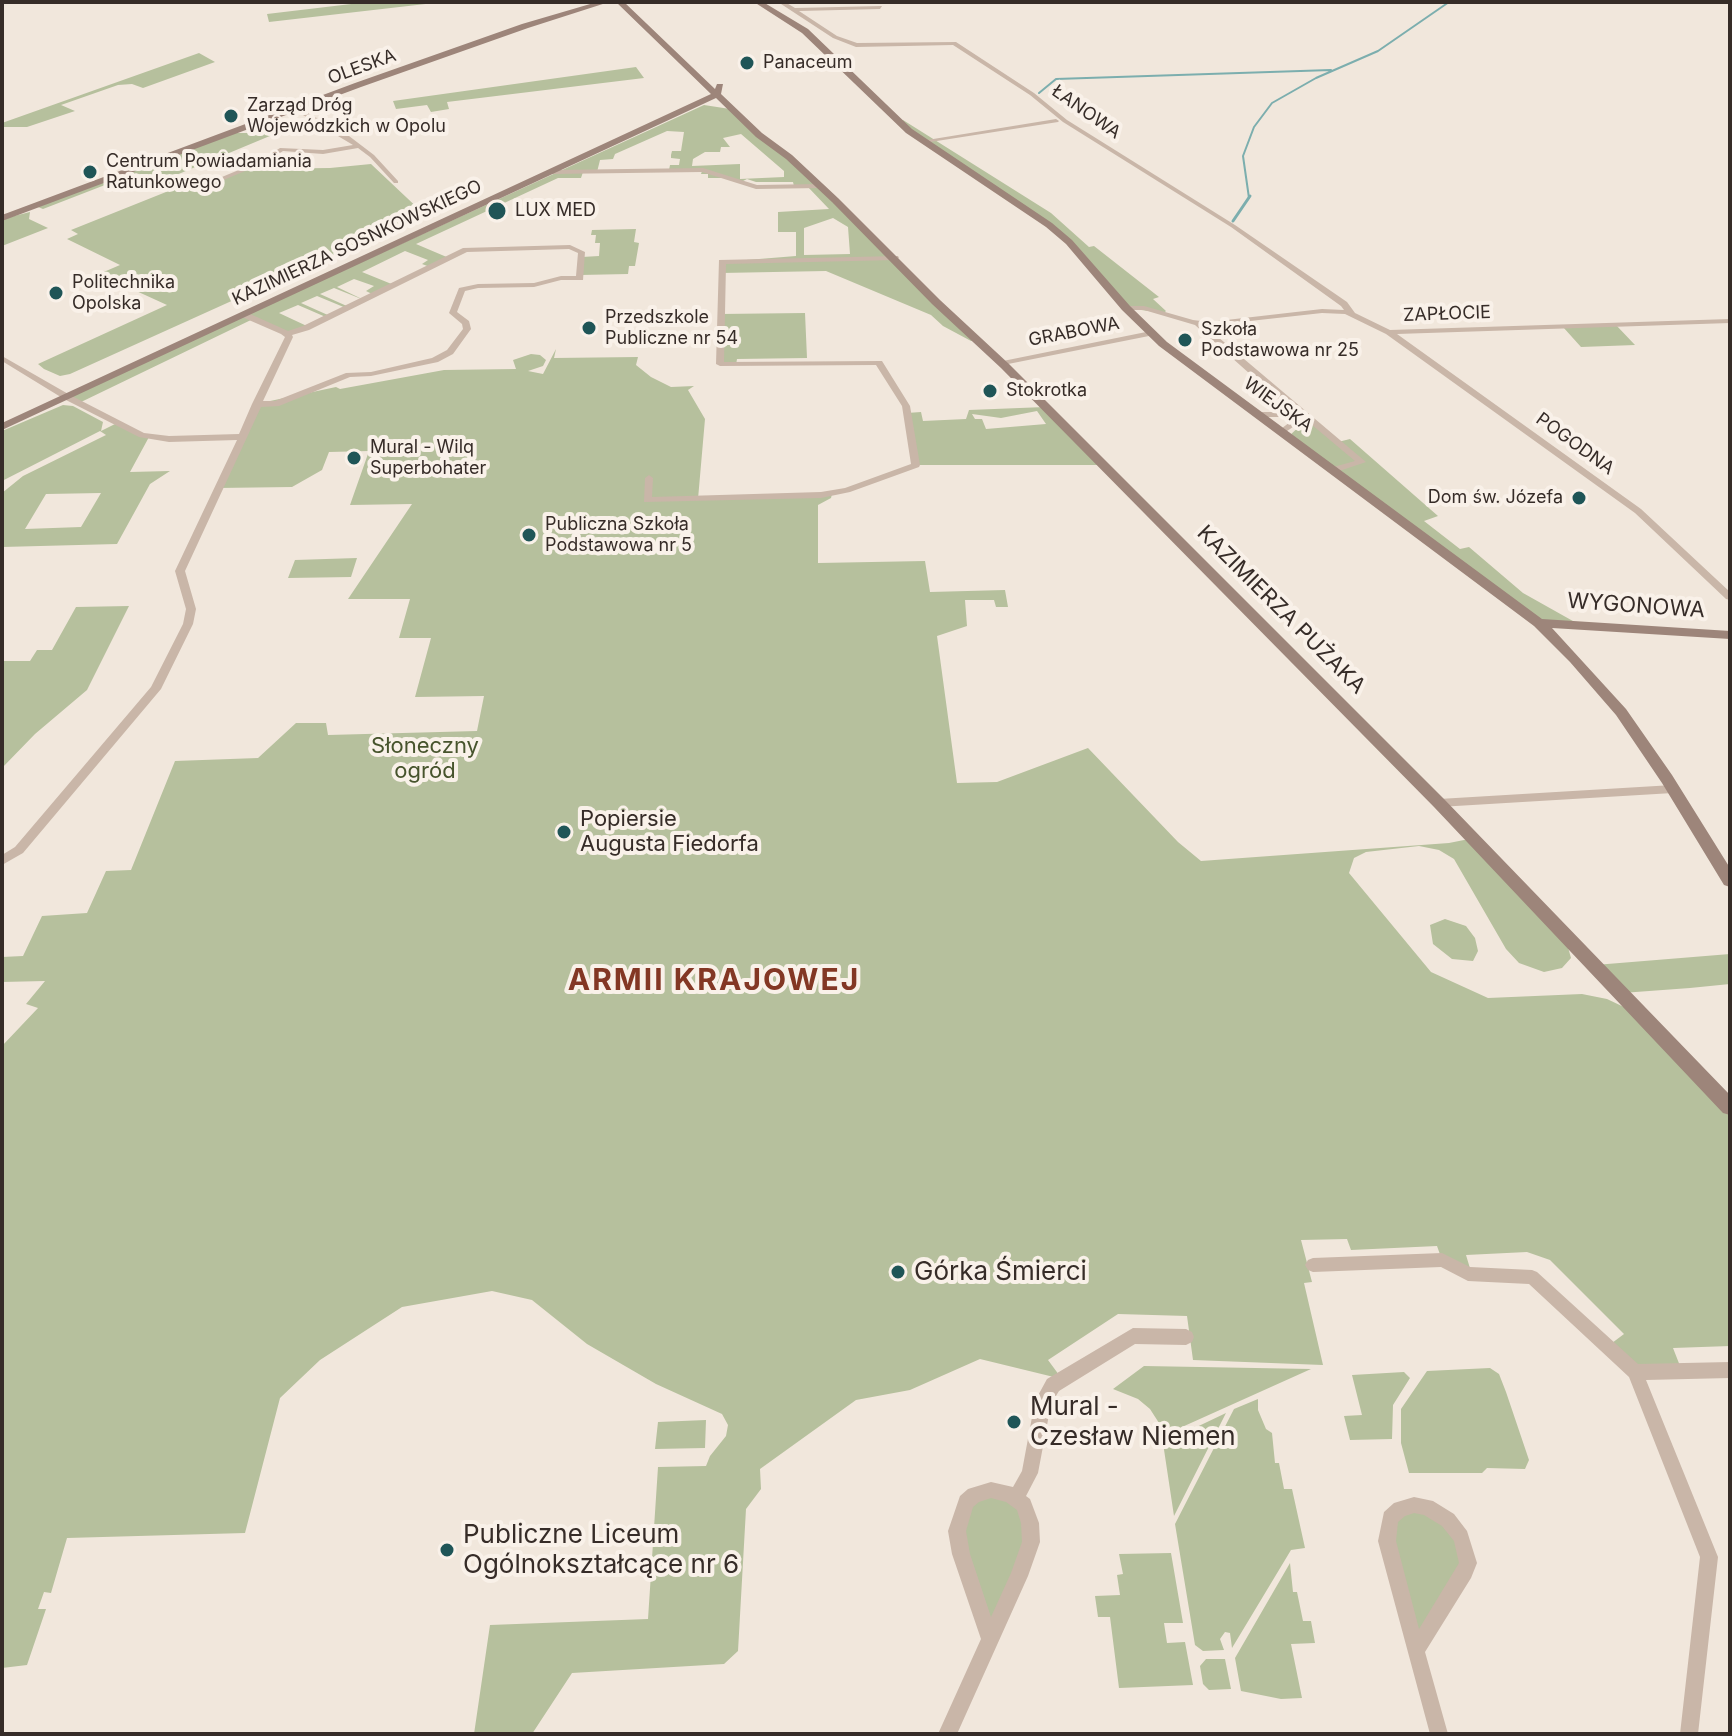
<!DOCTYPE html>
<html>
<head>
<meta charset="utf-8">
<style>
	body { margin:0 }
	#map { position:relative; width:1732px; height:1736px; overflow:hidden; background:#f1e7dc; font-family:Inter,sans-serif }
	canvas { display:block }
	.frame { position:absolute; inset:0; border:4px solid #362c28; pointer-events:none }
</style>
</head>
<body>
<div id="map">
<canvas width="1732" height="1736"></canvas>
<div class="frame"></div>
</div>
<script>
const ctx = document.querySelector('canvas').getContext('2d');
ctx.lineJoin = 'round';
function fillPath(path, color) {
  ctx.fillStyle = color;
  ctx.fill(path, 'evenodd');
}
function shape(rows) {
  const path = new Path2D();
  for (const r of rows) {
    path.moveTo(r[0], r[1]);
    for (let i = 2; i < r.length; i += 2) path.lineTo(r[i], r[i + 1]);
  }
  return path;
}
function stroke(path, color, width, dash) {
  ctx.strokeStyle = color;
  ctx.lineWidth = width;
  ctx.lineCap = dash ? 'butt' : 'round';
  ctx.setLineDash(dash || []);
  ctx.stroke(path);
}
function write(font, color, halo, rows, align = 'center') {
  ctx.font = font + ' Inter,sans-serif';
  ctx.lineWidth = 8;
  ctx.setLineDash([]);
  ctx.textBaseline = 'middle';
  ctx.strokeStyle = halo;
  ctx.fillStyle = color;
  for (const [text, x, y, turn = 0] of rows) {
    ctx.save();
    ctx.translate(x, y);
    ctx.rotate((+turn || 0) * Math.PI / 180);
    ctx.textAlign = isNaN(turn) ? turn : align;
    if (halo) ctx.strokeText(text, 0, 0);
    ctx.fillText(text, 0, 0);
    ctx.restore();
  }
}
const green = shape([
	[368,2,443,2,269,22,267,14],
	[199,53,215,62,143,88,132,84,118,85,61,105,75,111,27,127,2,127,2,123],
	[636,67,644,78,447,102,449,109,431,112,427,105,396,109,393,101],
	[704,105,730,109,789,157,978,340,971,341,943,326,931,315,826,271,721,273,722,262,796,256,796,232,778,232,778,212,829,209,807,186,794,186,793,182,756,182,747,179,741,182,728,178,708,178,708,174,701,174,702,171,669,170,670,165,679,165,680,159,671,158,671,155,672,151,681,151,684,132,667,131,615,154,613,159,600,160,597,172,583,172,581,178,558,178,416,244,449,258,430,267,422,264,428,260,405,251,362,272,394,285,374,295,366,291,374,286,354,279,337,287,364,300,334,288,320,294,349,307,346,308,317,296,301,303,330,316,328,318,298,305,279,313,309,327,288,334,253,319,79,403,67,397],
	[741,134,784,171,784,177,740,179,740,164,692,166,693,159,705,152,720,152,721,147,730,147,723,138],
	[833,218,848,227,850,254,804,255,804,228],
	[903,120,1051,213,1089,247,1094,246,1159,297,1153,299,1166,311,1164,313,1126,308,1069,242,898,121],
	[226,133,277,133,169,178,196,189,246,169,330,168,371,164,424,214,70,374,60,376,44,369,38,364,167,305,99,274,120,265,67,239,78,234,71,230,176,188,136,173,43,209,38,207],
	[30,212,29,219,48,228,2,246,2,219],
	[636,229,634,242,639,243,635,266,629,266,628,274,580,275,582,257,599,256,600,243,595,243,596,235,591,235,592,230],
	[805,313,807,358,737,359,736,365,722,365,720,314],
	[1616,325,1635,345,1581,347,1563,327],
	[556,349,554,358,638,357,636,365,651,377,671,387,694,386,688,390,705,419,698,499,832,494,831,498,818,505,818,563,925,561,930,592,1005,590,1008,607,996,607,994,600,965,600,967,626,937,636,957,783,997,782,1088,748,1178,842,1201,861,1449,843,1469,839,1564,933,1571,958,1562,968,1544,972,1519,963,1506,949,1454,859,1439,850,1419,846,1366,852,1354,858,1349,873,1431,972,1488,998,1582,994,1607,999,1645,1017,1730,1107,1730,1346,1673,1348,1682,1371,1635,1372,1608,1346,1624,1334,1550,1260,1527,1252,1466,1255,1472,1275,1442,1260,1437,1246,1351,1250,1347,1239,1301,1240,1312,1282,1304,1283,1323,1365,1193,1360,1187,1316,1118,1314,1048,1360,1062,1379,980,1359,910,1390,856,1400,760,1469,761,1489,746,1509,738,1651,724,1664,572,1673,532,1734,474,1734,490,1625,648,1619,658,1467,706,1466,710,1456,726,1436,728,1425,722,1414,656,1384,587,1344,532,1300,492,1291,402,1307,320,1360,280,1398,245,1533,67,1538,51,1593,44,1592,38,1609,46,1609,27,1665,2,1668,2,1046,38,1008,26,1004,45,981,2,982,2,957,23,956,42,916,87,913,106,871,131,870,175,761,258,758,296,723,326,723,328,735,477,731,484,696,415,697,431,638,399,638,410,599,348,599,412,504,350,505,369,451,329,452,322,470,292,487,217,488,256,404,336,387,340,389,444,370,516,369,513,360,531,354,540,355,546,360,543,366,528,371,543,374],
	[63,405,73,406,103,422,101,431,117,423,149,437,130,472,170,471,150,484,117,544,2,547,2,493,23,476,106,435,100,431,2,481,2,431],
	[101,493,81,527,25,529,46,494],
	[1045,407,1103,465,916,465,907,413,921,412,923,421,966,419,969,410],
	[1037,411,1046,424,986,429,982,419,975,419,972,414,1001,418],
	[1304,422,1318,426,1338,442,1350,439,1438,516,1424,521,1460,549,1469,547,1523,593,1580,625,1544,622,1288,437],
	[357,558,351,577,288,578,295,560],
	[129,606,87,690,35,734,2,768,2,661,30,661,37,650,52,650,76,607],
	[1445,919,1466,926,1475,938,1478,951,1473,961,1452,959,1433,944,1430,925],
	[1730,954,1730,984,1690,988,1622,993,1595,965],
	[1144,1366,1311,1369,1162,1436,1159,1423,1150,1409,1138,1399,1113,1389],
	[1490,1368,1499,1374,1506,1392,1529,1460,1525,1469,1487,1468,1482,1473,1409,1473,1401,1443,1401,1409,1427,1371],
	[1404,1372,1410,1378,1393,1405,1392,1439,1350,1440,1344,1416,1362,1415,1352,1375],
	[1258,1399,1258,1410,1266,1429,1272,1433,1275,1463,1279,1463,1284,1489,1292,1489,1305,1548,1291,1550,1232,1648,1230,1633,1225,1632,1220,1639,1224,1650,1203,1651,1195,1645,1175,1524,1234,1409],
	[1226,1413,1174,1516,1163,1443],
	[706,1420,705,1448,655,1449,658,1422],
	[1001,1491,1030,1523,990,1640,957,1541,974,1495],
	[1427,1507,1466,1553,1416,1650,1390,1518],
	[1171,1553,1183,1623,1164,1623,1167,1643,1185,1642,1193,1685,1119,1688,1110,1617,1098,1617,1095,1596,1120,1595,1117,1575,1123,1574,1119,1554],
	[1290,1563,1293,1592,1297,1592,1303,1621,1311,1621,1315,1643,1291,1644,1302,1698,1281,1699,1241,1691,1235,1658],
	[1206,1659,1225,1659,1231,1689,1209,1690,1203,1684,1200,1666]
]);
const streamFar1 = shape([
	[1039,93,1056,79,1331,70],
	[1249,198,1243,156,1254,127,1272,103,1316,78,1378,51,1449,2]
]);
const stream = shape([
	[1233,221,1250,196]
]);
const street = shape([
	[778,2,785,2,795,8,882,6,880,9,799,11,837,36,857,43,956,42,1034,93,1067,120,1235,225,1347,302,1355,313,1390,330,1730,319,1730,323,1397,334,1641,509,1730,592,1730,600,1726,599,1635,513,1386,334,1345,314,1322,313,1205,326,1366,462,1336,472,1330,472,1330,468,1355,461,1293,409,1291,413,1299,423,1281,435,1277,432,1290,422,1287,417,1255,417,1254,415,1258,412,1283,412,1286,406,1195,325,1144,310,1126,310,1122,308,1126,306,1144,306,1193,320,1209,322,1322,309,1344,310,1341,306,1231,227,1063,122,1030,95,953,45,856,47,833,38,778,2],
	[293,107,297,107,349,136,374,155,398,181,398,183,394,183,370,157,358,148,323,154,283,151,262,164,197,191,193,191,193,189,258,162,280,148,323,150,353,145,293,109,293,107],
	[1056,119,1059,121,1058,122,924,143,921,141,1056,119],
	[703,168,757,185,820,184,823,186,820,188,756,189,702,172,552,174,549,172,552,170,703,168],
	[570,245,585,252,583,280,561,280,534,287,478,288,465,291,457,312,469,321,471,329,453,354,438,362,371,376,350,377,279,406,261,407,185,571,196,609,193,624,161,689,23,853,2,865,2,855,15,847,151,687,183,624,186,609,175,571,237,440,169,442,139,437,64,399,2,361,2,356,70,395,144,433,169,436,239,434,252,404,285,337,281,334,242,317,242,313,248,313,288,331,303,326,463,248,570,245],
	[569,249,578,253,576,276,561,276,534,283,478,284,459,288,449,313,462,324,463,329,447,350,432,358,371,372,346,373,275,401,263,401,293,337,292,335,309,330,467,252,569,249],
	[898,256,899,258,895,260,726,264,724,362,882,361,910,406,920,465,919,467,850,492,821,498,644,502,645,478,649,475,653,478,652,497,821,492,845,488,911,464,902,406,876,365,720,366,716,364,719,260,898,256],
	[1151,331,1154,331,1154,335,1003,365,999,363,1003,361,1151,331],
	[1673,785,1679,789,1673,793,1439,807,1433,803,1439,799,1673,785],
	[1442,1253,1470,1267,1532,1270,1537,1272,1638,1364,1730,1362,1730,1378,1646,1380,1718,1557,1698,1734,1680,1734,1700,1557,1629,1377,1529,1284,1468,1281,1441,1267,1313,1272,1308,1270,1305,1265,1308,1260,1313,1258,1442,1253],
	[1133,1328,1186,1329,1192,1332,1194,1337,1192,1342,1186,1345,1135,1344,1059,1391,1051,1404,1038,1473,1026,1496,1030,1499,1039,1523,1040,1542,1028,1576,957,1734,938,1734,981,1639,952,1554,948,1531,960,1496,968,1489,991,1482,1013,1487,1022,1471,1035,1401,1047,1379,1133,1328],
	[991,1498,1006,1502,1017,1510,1021,1523,1022,1542,1011,1573,991,1617,970,1554,966,1531,973,1507,979,1502,991,1498],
	[1414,1497,1433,1501,1454,1514,1467,1531,1477,1563,1471,1578,1425,1652,1448,1734,1430,1734,1378,1541,1384,1512,1394,1503,1414,1497],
	[1414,1513,1424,1515,1442,1526,1454,1541,1459,1563,1419,1629,1396,1541,1398,1522,1405,1516,1414,1513]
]);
const secondary = shape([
	[597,2,609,2,528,28,361,87,2,221,2,215,355,83,522,24,597,2],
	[616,2,624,2,715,89,717,84,723,84,721,94,762,133,792,155,838,198,940,300,1009,364,1444,799,1730,1095,1730,1115,1723,1113,1434,807,1001,368,932,304,832,202,786,159,756,137,716,98,2,430,2,423,711,94,616,2],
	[754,2,763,2,808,29,912,129,1052,223,1072,240,1130,306,1167,342,1542,619,1730,631,1730,639,1552,628,1626,709,1672,775,1730,868,1730,887,1724,885,1662,783,1616,715,1570,662,1534,626,1159,346,1122,310,1066,244,1046,227,906,133,802,33,754,2]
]);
const markers = [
	[747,63,8,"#1f5557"],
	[231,116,8,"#1f5557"],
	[90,172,8,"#1f5557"],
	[497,211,10,"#1f5557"],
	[56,293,8,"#1f5557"],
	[589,328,8,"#1f5557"],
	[1185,340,8,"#1f5557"],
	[990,391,8,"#1f5557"],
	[354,458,8,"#1f5557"],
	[1579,498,8,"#1f5557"],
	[529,535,8,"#1f5557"],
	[564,832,8,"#1f5557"],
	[898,1272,8,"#1f5557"],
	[1014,1422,8,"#1f5557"],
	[447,1550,8,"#1f5557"]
];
const farPoinames = [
	["Panaceum",763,63],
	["Zarząd Dróg",247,106],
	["Wojewódzkich w Opolu",247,127],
	["Centrum Powiadamiania",106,162],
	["Ratunkowego",106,183],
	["LUX MED",515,211],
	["Politechnika",72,283],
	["Opolska",72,304],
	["Przedszkole",605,318],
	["Publiczne nr 54",605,339],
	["Szkoła",1201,330],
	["Podstawowa nr 25",1201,351],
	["Stokrotka",1006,391],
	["Mural - Wilq",370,448],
	["Superbohater",370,469],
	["Dom św. Józefa",1563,498,"right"],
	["Publiczna Szkoła",545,525],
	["Podstawowa nr 5",545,546]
];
const farStreetnames = [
	["OLESKA",362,67,-20],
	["ŁANOWA",1086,112,35],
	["KAZIMIERZA SOSNKOWSKIEGO",357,243,-25],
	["ZAPŁOCIE",1447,314,-2],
	["GRABOWA",1074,332,-11],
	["WIEJSKA",1278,405,36],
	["POGODNA",1575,444,36]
];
const streetNames = [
	["WYGONOWA",1636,606,4],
	["KAZIMIERZA PUŻAKA",1281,610,45]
];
const parkNames = [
	["Słoneczny",425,746],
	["ogród",425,771]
];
const poiNames = [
	["Popiersie",580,819],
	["Augusta Fiedorfa",580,844]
];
const nearPoinames = [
	["Górka Śmierci",914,1272],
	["Mural -",1030,1407],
	["Czesław Niemen",1030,1437],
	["Publiczne Liceum",463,1535],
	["Ogólnokształcące nr 6",463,1565]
];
const districtNames = [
	["ARMII KRAJOWEJ",714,981]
];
fillPath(green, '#b6c09d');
stroke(streamFar1, '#7caeae', 2);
stroke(stream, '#7caeae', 3);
fillPath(street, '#c9b6a8');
fillPath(secondary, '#9d857a');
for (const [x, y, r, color] of markers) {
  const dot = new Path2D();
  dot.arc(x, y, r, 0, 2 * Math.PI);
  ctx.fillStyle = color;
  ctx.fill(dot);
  stroke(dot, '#f9f1e9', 3);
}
write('18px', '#362c28', '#f9f1e9', farPoinames, 'left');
write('18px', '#362c28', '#f9f1e9', farStreetnames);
write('22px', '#362c28', '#f9f1e9', streetNames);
write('22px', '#47542d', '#f9f1e9', parkNames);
write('22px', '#362c28', '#f9f1e9', poiNames, 'left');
write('26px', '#362c28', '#f9f1e9', nearPoinames, 'left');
ctx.letterSpacing = '2px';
write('bold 30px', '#833724', '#f9f1e9', districtNames);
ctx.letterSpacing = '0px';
</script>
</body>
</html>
